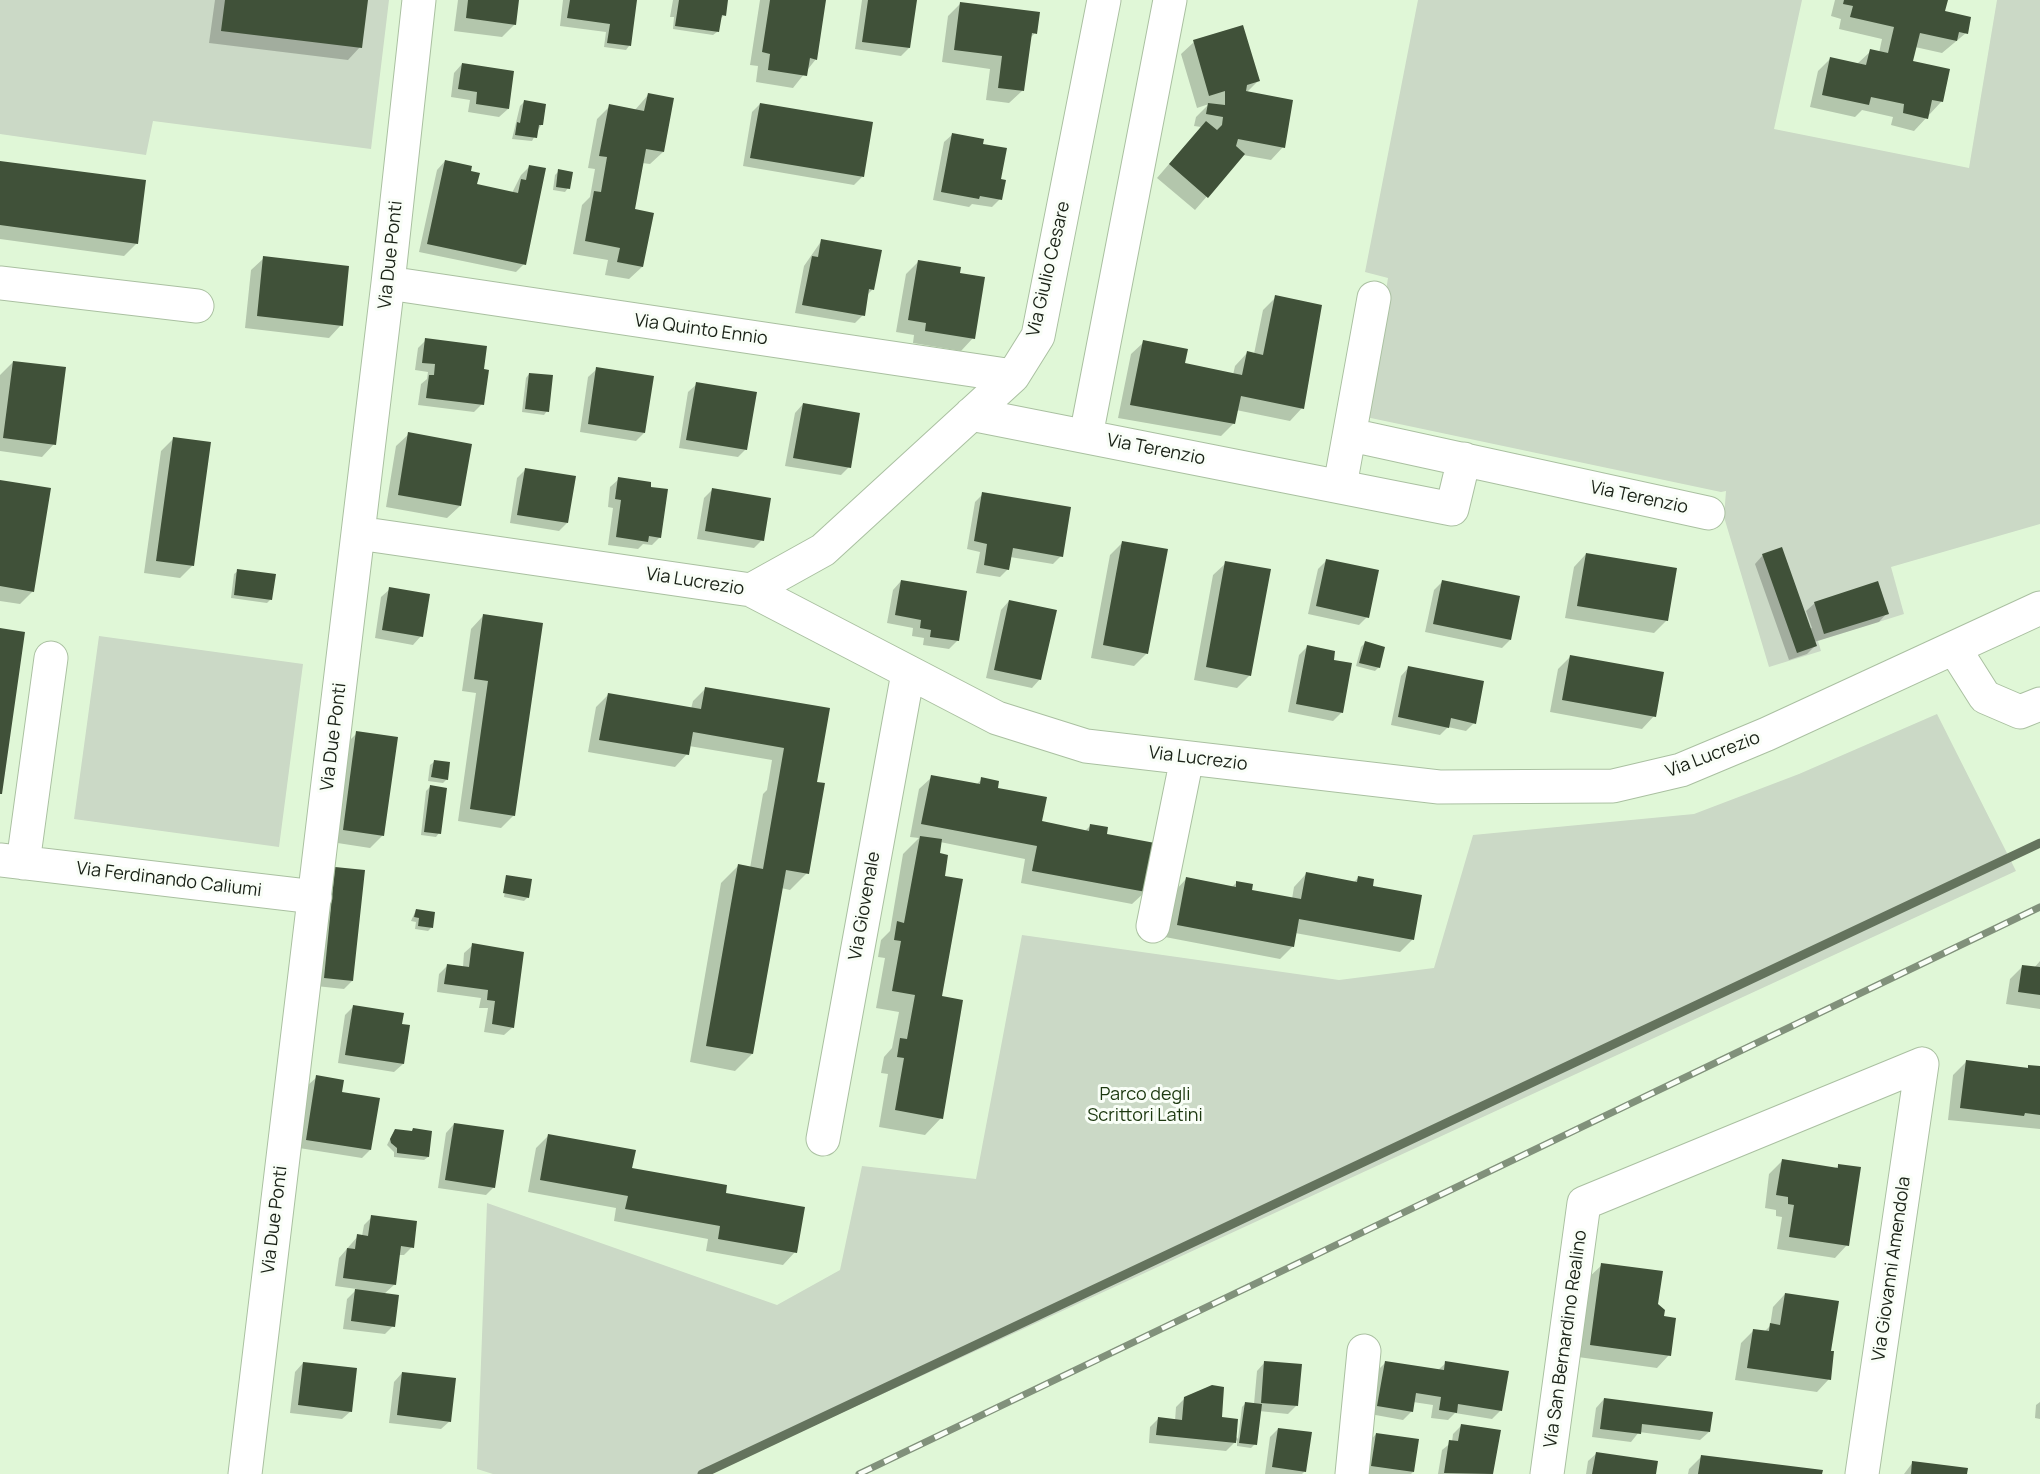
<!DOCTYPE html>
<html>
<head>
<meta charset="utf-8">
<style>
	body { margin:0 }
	canvas { display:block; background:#e0f7d7 }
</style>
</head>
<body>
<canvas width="2040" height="1474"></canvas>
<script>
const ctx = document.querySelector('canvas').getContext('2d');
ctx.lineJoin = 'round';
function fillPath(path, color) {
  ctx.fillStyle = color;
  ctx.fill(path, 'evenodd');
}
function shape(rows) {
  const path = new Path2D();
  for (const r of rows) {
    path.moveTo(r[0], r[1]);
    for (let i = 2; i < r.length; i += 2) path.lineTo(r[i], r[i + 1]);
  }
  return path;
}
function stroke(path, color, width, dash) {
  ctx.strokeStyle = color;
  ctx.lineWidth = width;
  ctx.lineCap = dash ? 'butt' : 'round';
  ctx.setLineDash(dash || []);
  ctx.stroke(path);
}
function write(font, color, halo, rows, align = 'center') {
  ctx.font = font + ' Manrope,sans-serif';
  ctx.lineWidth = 6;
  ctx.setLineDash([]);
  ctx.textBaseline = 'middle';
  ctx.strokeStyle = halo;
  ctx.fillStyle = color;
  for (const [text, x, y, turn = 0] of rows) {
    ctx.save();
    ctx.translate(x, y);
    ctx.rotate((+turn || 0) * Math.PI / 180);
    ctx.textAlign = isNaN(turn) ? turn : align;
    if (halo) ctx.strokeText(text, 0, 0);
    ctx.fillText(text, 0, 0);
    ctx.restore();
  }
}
const green = shape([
	[0,0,389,0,371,149,153,121,146,155,0,134],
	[1418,0,1802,0,1774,129,1969,168,1997,0,2040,0,2040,524,1891,567,1904,614,1818,641,1821,651,1769,667,1724,517,1726,491,1721,492,1366,417,1388,278,1365,272],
	[99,636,303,664,279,847,74,819],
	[1937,714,2016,871,709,1474,493,1474,477,1469,487,1203,777,1305,840,1270,862,1166,976,1179,1022,935,1339,980,1434,968,1473,835,1694,814,1799,774]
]);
const shadow = shape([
	[215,0,366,0,360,47,348,60,209,43],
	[458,0,518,0,515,24,502,37,454,31],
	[563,0,636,0,629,46,626,50,604,47,606,32,560,26],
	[673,0,727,0,724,15,719,20,717,32,713,35,673,29,674,17,670,17],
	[760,0,825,0,816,59,793,88,756,82,758,66,750,65],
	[862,0,915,0,909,48,901,56,855,49],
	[1835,0,1946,0,1944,12,1966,33,1942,53,1915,47,1911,62,1948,71,1941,102,1914,131,1891,125,1893,117,1862,110,1855,117,1810,107,1818,71,1831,58,1857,64,1871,51,1879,53,1882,39,1839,29,1841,19,1831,16],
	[961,3,1035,33,1029,39,1022,91,1009,103,986,100,990,69,942,62,948,16],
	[1194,42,1258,81,1246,93,1283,147,1271,160,1243,155,1195,210,1157,178,1201,127,1194,126,1196,117,1209,104,1197,108,1181,54],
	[462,64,508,109,499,117,468,112,470,100,451,97,454,73],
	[648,95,663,152,650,164,642,163,633,210,642,267,629,279,605,275,608,260,573,254,582,205,590,197,595,169,588,168,597,119,610,106,635,110],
	[524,102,541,125,532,141,512,139,520,106],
	[760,104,862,177,854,185,743,166,752,112],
	[953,134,981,145,999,181,1000,199,992,207,972,204,969,207,933,200,944,142],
	[445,161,469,172,476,185,512,193,521,175,530,166,524,264,516,272,419,252,437,170],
	[0,162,137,243,124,256,0,239],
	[559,171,568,188,565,192,553,190,555,175],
	[822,240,880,251,872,290,867,295,863,315,855,323,795,313,804,266],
	[264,258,341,325,329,338,245,328,251,270],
	[918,262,973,338,961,351,913,343,914,335,896,332,906,274],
	[1276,297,1302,408,1290,421,1236,410,1234,423,1221,436,1118,418,1131,354,1144,342,1184,365,1233,375,1235,366,1247,353,1254,354,1263,310],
	[426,340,482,404,474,412,418,405,421,384,427,379,428,372,415,370,418,348],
	[13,362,54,444,42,457,0,451,0,375],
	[597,369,644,433,636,441,580,432,588,377],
	[529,374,547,411,544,415,522,412,526,378],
	[697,384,746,449,738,457,679,448,688,392],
	[803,404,849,467,841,475,785,466,795,413],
	[409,434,460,506,447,518,386,507,396,446],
	[174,438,193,565,180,578,144,573,161,451],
	[525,470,567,523,559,531,510,523,517,478],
	[619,479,660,537,652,545,643,544,638,549,608,545,613,508,608,507,610,487],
	[0,482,33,591,20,604,0,601],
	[712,490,762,540,754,548,697,539,704,498],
	[983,494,1061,556,1053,564,1010,557,1008,569,1000,577,976,573,980,552,967,549,975,502],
	[1123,542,1147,653,1134,666,1091,658,1110,555],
	[1586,554,1667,620,1654,633,1565,618,1574,567],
	[1763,555,1809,629,1812,628,1806,611,1815,603,1887,613,1879,622,1814,642,1815,646,1807,654,1789,660,1755,564],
	[1326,561,1367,617,1359,625,1308,614,1318,569],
	[1226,563,1250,675,1237,688,1194,680,1213,575],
	[238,571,271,599,267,603,231,598,234,574],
	[901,581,958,640,949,649,923,645,924,638,912,636,913,628,887,623,893,590],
	[1442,582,1510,640,1502,648,1425,632,1434,590],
	[390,589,421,636,413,645,375,638,381,597],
	[1009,601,1040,679,1032,688,986,678,1001,610],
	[483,616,514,815,501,828,458,821,476,693,462,691,471,629],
	[1365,643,1379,667,1375,671,1356,666,1361,647],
	[1307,647,1332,661,1342,712,1333,721,1288,712,1299,655],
	[1570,657,1654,716,1642,729,1550,712,1558,669],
	[1409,667,1474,723,1466,731,1448,727,1440,735,1391,725,1401,676],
	[706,688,828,710,816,783,807,873,790,890,781,888,752,1054,735,1071,690,1062,721,883,738,866,750,868,763,794,767,790,772,760,689,746,687,754,675,767,588,752,596,707,608,695,691,709,693,701],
	[357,733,383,835,370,848,331,842,344,746],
	[434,762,447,779,443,783,428,781,430,765],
	[932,777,976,785,982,779,1040,823,1085,831,1091,825,1105,835,1145,892,1132,904,1021,883,1025,859,940,842,938,855,943,877,941,1118,925,1135,879,1127,888,1074,881,1073,884,1057,892,1048,899,1012,876,1008,885,958,878,957,881,940,890,931,903,854,919,838,910,837,919,789],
	[430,787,439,833,436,837,421,835,426,791],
	[336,869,352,981,344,989,316,986,327,877],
	[1306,874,1353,883,1358,878,1371,887,1420,897,1412,940,1400,952,1295,933,1293,946,1280,959,1165,937,1174,892,1186,879,1232,887,1237,882,1250,891,1292,899,1294,887],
	[507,877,528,897,524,901,504,897],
	[416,910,431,928,428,931,415,929,416,922,411,921],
	[473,945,513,1027,504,1035,484,1032,488,1008,479,1008,481,998,437,992,439,974,448,965,463,967,464,953],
	[2040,961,2040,1009,2006,1004,2010,979,2023,966,2034,968],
	[353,1007,401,1025,403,1064,394,1072,338,1063,345,1015],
	[1966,1062,2040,1069,2040,1129,1948,1120,1953,1075],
	[317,1077,340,1093,370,1150,362,1158,299,1148,308,1085],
	[454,1124,494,1187,486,1195,438,1188,446,1133],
	[413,1130,428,1157,424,1160,394,1157,394,1152,387,1145,392,1135,396,1131,410,1133],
	[549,1135,631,1169,724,1194,795,1252,783,1265,706,1251,708,1239,614,1221,616,1208,528,1192,536,1148],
	[1782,1161,1835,1169,1839,1165,1847,1245,1835,1258,1777,1249,1782,1217,1776,1216,1776,1210,1765,1208,1769,1174],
	[372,1217,412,1247,404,1255,399,1255,395,1284,384,1294,393,1326,385,1334,343,1329,347,1299,357,1289,335,1286,339,1258,358,1236,362,1236,364,1225],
	[1602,1265,1657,1305,1669,1355,1657,1368,1578,1357,1589,1277],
	[1785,1294,1830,1352,1829,1379,1817,1392,1735,1380,1741,1343,1754,1330,1764,1332,1770,1326,1773,1307],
	[1265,1362,1296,1406,1288,1414,1259,1411,1255,1444,1251,1448,1237,1446,1237,1440,1226,1451,1149,1443,1150,1427,1158,1419,1175,1421,1176,1407,1185,1398,1220,1418,1238,1439,1242,1407,1246,1403,1254,1404,1257,1371],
	[303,1363,351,1411,342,1419,290,1413,295,1372],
	[1385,1363,1438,1370,1446,1363,1501,1410,1492,1419,1455,1413,1448,1420,1431,1418,1433,1405,1413,1402,1412,1411,1403,1420,1370,1414,1377,1371],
	[402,1373,450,1421,441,1429,389,1423,394,1382],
	[1604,1399,1709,1432,1700,1440,1639,1432,1631,1442,1592,1437,1596,1408],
	[2040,1402,2040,1419,2035,1418,2036,1405],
	[1461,1426,1499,1432,1492,1474,1438,1474,1442,1450,1452,1442,1453,1434],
	[1278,1429,1305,1471,1302,1474,1265,1474,1270,1437],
	[1376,1434,1413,1472,1411,1474,1365,1474,1368,1443],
	[1597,1453,1654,1474,1586,1474,1588,1461],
	[1701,1457,1821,1474,1688,1474,1689,1469],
	[1913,1462,1965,1474,1904,1474]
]);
const stream = shape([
	[702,1474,2040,843]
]);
const building = shape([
	[225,0,368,0,362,48,221,31],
	[468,0,519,0,516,25,466,18],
	[570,0,637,0,631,46,607,43,610,24,567,18],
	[679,0,728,0,726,16,722,15,719,32,675,26],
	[770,0,826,0,817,60,810,58,807,76,768,70,770,54,762,52],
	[868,0,917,0,910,48,862,42],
	[1844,0,1948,0,1945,11,1971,17,1968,34,1959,32,1957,41,1920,33,1913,61,1950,69,1943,102,1932,100,1928,119,1903,113,1904,104,1871,97,1869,105,1822,95,1830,57,1866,65,1870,49,1888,53,1894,27,1850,17,1853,6,1843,4],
	[960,2,1040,12,1037,34,1032,33,1024,91,998,88,1002,56,954,50],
	[1243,25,1260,81,1247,85,1246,91,1293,100,1285,148,1238,139,1236,146,1245,154,1208,198,1169,164,1206,121,1217,130,1222,125,1223,117,1206,114,1208,103,1225,105,1225,91,1209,96,1193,40],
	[462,63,514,71,509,109,476,104,477,92,458,89],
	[648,93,674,98,664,152,646,149,635,209,654,213,643,267,617,262,620,248,585,241,594,191,601,192,607,157,599,156,609,104,644,111],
	[524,100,546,104,543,125,539,125,537,138,515,135,517,122,520,123],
	[760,103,873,122,864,177,750,158],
	[952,133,984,139,983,144,1007,148,1001,179,1006,180,1002,200,980,196,979,199,941,192],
	[445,160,472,166,471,171,480,173,477,184,518,193,521,179,526,180,529,165,546,168,526,265,427,244],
	[0,161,146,180,138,244,0,225],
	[558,169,573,172,570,189,556,187],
	[821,239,882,250,874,290,869,289,865,316,802,305,812,256,818,257],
	[263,256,349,266,343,326,257,316],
	[918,260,961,267,960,273,985,277,975,339,925,331,926,323,908,320],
	[1275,295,1322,305,1304,409,1241,396,1235,424,1130,405,1143,340,1188,349,1185,363,1242,375,1247,351,1263,355],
	[425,338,487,346,484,369,489,370,484,405,426,398,429,375,434,375,435,364,422,363],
	[13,361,66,367,56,445,3,438],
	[596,367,654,376,645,433,588,424],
	[529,373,553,375,549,412,525,409],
	[696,382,757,392,747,450,686,440],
	[803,403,860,413,851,468,793,458],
	[408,432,472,444,461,506,398,495],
	[173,437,211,442,194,566,156,561],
	[525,468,576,476,568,523,517,515],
	[618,477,651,482,651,487,668,489,661,538,649,536,648,542,616,537,621,500,615,499],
	[0,480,51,488,34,592,0,586],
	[712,488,771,498,764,541,705,531],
	[982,492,1071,507,1063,557,1013,548,1009,570,984,565,987,544,974,541],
	[1122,541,1168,549,1148,654,1103,645],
	[1782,547,1817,646,1797,653,1762,554],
	[1586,553,1677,568,1668,621,1577,606],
	[1326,559,1379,570,1369,618,1316,606],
	[1225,561,1271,569,1251,676,1206,667],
	[237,569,276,574,272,600,234,595],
	[901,580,967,591,959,641,930,637,931,630,920,628,921,620,895,615],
	[1442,580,1520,596,1511,640,1433,624],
	[1878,581,1889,614,1824,634,1814,602],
	[389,587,430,594,423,637,382,630],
	[1009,600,1057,610,1041,680,994,670],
	[483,614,543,623,515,816,470,809,488,681,474,679],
	[0,628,25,632,2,794,0,794],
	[1365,641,1385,647,1380,668,1359,663],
	[1307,645,1335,651,1334,660,1352,663,1343,713,1296,704],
	[1570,655,1664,672,1656,717,1562,700],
	[1408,666,1484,681,1476,724,1451,718,1449,728,1398,717],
	[705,687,830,708,817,782,825,783,809,874,786,870,753,1054,706,1046,738,864,763,869,784,748,693,732,689,755,599,740,608,693,701,709],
	[356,731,398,737,384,836,343,830],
	[434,760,450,762,448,780,431,777],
	[931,775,980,784,981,777,999,781,998,788,1047,797,1042,821,1089,831,1090,824,1108,827,1107,834,1155,843,1146,892,1032,871,1037,846,921,824],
	[430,785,447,788,441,834,424,832],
	[920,836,942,839,940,853,948,855,945,876,963,879,942,996,963,1000,943,1119,895,1110,904,1058,897,1057,900,1038,907,1039,915,995,892,991,901,941,894,940,897,921,904,923],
	[335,867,365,870,353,981,324,978],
	[1306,872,1357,882,1358,876,1374,879,1373,886,1422,895,1414,940,1299,919,1294,947,1177,925,1186,877,1236,887,1236,881,1253,884,1252,890,1301,899],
	[506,875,532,879,529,898,503,893],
	[416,909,435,912,433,928,418,926,419,918,414,917],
	[472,943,524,952,514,1028,492,1024,495,1001,487,1000,488,990,444,984,447,964,469,967],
	[2022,965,2040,967,2040,995,2018,992],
	[353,1005,404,1013,402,1024,410,1025,404,1064,345,1055],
	[1966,1060,2028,1068,2028,1065,2040,1066,2040,1115,2025,1113,2024,1116,1960,1108],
	[316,1075,344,1080,342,1092,380,1098,371,1150,306,1140],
	[454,1123,504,1130,495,1188,445,1180],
	[413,1128,432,1131,429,1157,397,1153,397,1148,391,1143,390,1139,395,1129,412,1131],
	[548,1134,636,1150,632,1168,727,1185,726,1193,805,1207,797,1253,718,1239,720,1226,625,1209,628,1196,540,1180],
	[1782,1159,1838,1168,1838,1164,1861,1167,1849,1246,1789,1237,1794,1205,1788,1204,1788,1197,1776,1195],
	[371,1215,417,1221,414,1248,401,1246,396,1285,343,1278,347,1248,355,1249,357,1234,368,1236],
	[1601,1263,1663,1271,1658,1304,1665,1310,1664,1316,1676,1318,1671,1356,1590,1345],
	[355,1289,399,1295,395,1327,351,1321],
	[1785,1293,1839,1301,1831,1351,1834,1351,1831,1380,1747,1368,1753,1329,1769,1331,1770,1323,1780,1325],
	[1264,1361,1302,1364,1298,1406,1261,1403],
	[1385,1361,1444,1370,1445,1361,1509,1371,1502,1411,1458,1404,1457,1413,1439,1410,1441,1397,1416,1393,1413,1412,1377,1406],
	[303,1362,357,1368,352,1412,298,1405],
	[402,1372,456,1378,451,1422,397,1415],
	[1212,1385,1224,1387,1222,1417,1238,1419,1236,1443,1156,1435,1158,1417,1182,1420,1184,1397],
	[1604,1398,1713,1412,1710,1432,1642,1424,1641,1434,1600,1429],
	[1245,1402,1262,1404,1257,1445,1239,1443],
	[1461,1424,1501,1430,1493,1474,1444,1473,1449,1440,1458,1441],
	[1278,1428,1312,1432,1306,1472,1272,1467],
	[1376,1433,1419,1439,1414,1472,1371,1466],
	[1596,1452,1658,1461,1656,1474,1592,1474],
	[1701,1455,1823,1470,1822,1474,1698,1474],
	[1912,1461,1968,1468,1967,1474,1911,1474]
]);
const minor = shape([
	[0,283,197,306],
	[388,283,1013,376],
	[971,414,1452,509,1464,459],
	[1351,435,1708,513],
	[1086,436,1170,0],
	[1340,486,1374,298],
	[358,533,751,590,997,718,1086,746,1439,787,1613,786,1681,770,1767,734,2040,608],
	[751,590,823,550,1013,376,1038,336,1104,0],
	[1954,648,1985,697,2020,712,2040,704],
	[0,860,315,897],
	[23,863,51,658],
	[1153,926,1187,758],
	[823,1139,908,673],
	[245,1474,388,283,419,0],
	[1352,1474,1364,1351],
	[1547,1474,1584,1203,1922,1064],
	[1862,1474,1922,1064]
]);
const rail = shape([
	[859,1474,2040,907]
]);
const streetNames = [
	["Via Due Ponti",391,255,-84],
	["Via Giulio Cesare",1049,269,-77],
	["Via Quinto Ennio",701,330,8],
	["Via Terenzio",1156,450,11],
	["Via Terenzio",1639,498,12],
	["Via Lucrezio",695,582,9],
	["Via Due Ponti",334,737,-83],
	["Via Lucrezio",1713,755,-21],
	["Via Lucrezio",1198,759,7],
	["Via Ferdinando Caliumi",169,880,7],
	["Via Giovenale",865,906,-80],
	["Via Due Ponti",275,1220,-83],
	["Via Giovanni Amendola",1892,1269,-82],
	["Via San Bernardino Realino",1566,1339,-82]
];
const parkNames = [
	["Parco degli",1145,1095],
	["Scrittori Latini",1145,1116]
];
fillPath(green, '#cbd9c6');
fillPath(shadow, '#0003');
stroke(stream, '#64735d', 9);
fillPath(building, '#405139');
stroke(minor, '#aac0a1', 35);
stroke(minor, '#fff', 33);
stroke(rail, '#81917b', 7);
stroke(rail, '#f9fef7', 4.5, [14]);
write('18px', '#192116', '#f9fef7', streetNames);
write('18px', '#1c380f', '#f9fef7', parkNames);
</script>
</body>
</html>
